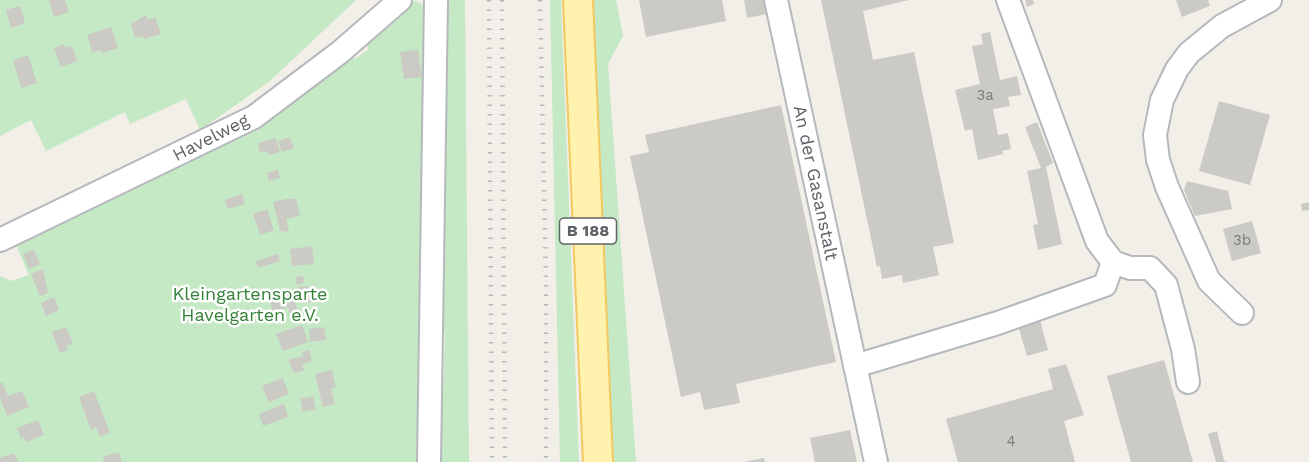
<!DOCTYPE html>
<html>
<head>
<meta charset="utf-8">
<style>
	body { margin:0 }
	canvas { display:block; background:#f1efe8 }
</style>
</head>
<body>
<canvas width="1309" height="462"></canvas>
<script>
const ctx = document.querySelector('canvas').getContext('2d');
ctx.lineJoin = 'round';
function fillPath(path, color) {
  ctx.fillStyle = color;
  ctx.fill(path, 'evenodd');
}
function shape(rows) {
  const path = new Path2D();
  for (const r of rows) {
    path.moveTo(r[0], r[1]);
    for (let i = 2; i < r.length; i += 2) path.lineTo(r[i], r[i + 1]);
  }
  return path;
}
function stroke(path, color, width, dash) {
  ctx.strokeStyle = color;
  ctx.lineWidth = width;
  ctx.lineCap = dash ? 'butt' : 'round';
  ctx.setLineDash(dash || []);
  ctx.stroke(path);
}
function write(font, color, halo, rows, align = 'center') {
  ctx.font = font + ' "Work Sans",sans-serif';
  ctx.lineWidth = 5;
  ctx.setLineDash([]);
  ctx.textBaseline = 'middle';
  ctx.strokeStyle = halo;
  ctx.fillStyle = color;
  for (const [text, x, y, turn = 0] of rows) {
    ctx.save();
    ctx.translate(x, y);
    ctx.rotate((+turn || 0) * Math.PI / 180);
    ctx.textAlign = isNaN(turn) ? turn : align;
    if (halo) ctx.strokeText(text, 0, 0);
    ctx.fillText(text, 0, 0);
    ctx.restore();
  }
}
const green = shape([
	[0,0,356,0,270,81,200,130,186,99,130,124,125,112,46,151,31,120,0,136],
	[446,0,465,0,469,462,438,462,439,400,443,394,445,335,440,319],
	[550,0,561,0,579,462,560,462],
	[592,0,616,0,623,36,608,64,636,462,612,462],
	[415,1,429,8,420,462,0,462,0,276,11,281,29,275,16,245,251,132,351,56,355,59,368,50,366,42,407,5]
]);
const building = shape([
	[49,0,65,0,69,12,54,17],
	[639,0,722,0,726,21,646,37],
	[744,0,765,0,767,14,747,18],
	[821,0,909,0,863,11,873,60,914,52,954,243,933,247,939,275,903,283,902,275,882,279,880,266,877,267],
	[1025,0,1033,0,1034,4,1027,7],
	[1176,0,1208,0,1210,6,1182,17],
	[20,6,25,23,11,28,6,10],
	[146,15,148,20,155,17,161,34,144,39,143,36,135,38,131,24],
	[111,27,118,48,102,53,101,50,92,52,87,35],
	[990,32,1000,80,1017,76,1021,95,1008,97,1010,106,993,109,998,135,1008,133,1011,149,1002,151,1003,154,978,160,972,129,965,131,955,90,980,84,972,46,983,44,981,34],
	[64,44,65,48,72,46,77,61,61,67,54,48],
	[418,50,422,77,404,79,400,52],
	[28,55,37,83,21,88,13,60],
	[1219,101,1270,115,1250,185,1199,171],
	[781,105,836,362,736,384,740,403,704,410,700,392,681,397,630,156,649,152,645,135],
	[1037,122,1053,163,1046,167,1062,244,1038,250,1033,225,1038,224,1027,171,1041,168,1025,127],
	[290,137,294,148,282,152,278,141],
	[276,138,280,152,269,155,268,151,260,153,258,143],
	[278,170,280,178,269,181,267,173],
	[1187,181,1228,191,1232,209,1195,216,1184,190],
	[242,194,245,204,228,209,225,200],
	[286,199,296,199,300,216,286,219,289,232,280,231,273,202],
	[1309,202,1309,210,1302,211,1301,204],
	[267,209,274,230,260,235,253,214],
	[1252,221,1261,253,1232,261,1223,229],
	[312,246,314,264,292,266,290,249],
	[34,249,40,264,29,269,23,254],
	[278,254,280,261,258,268,256,261],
	[43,269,48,293,40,296,31,274],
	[303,276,304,283,297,285,296,277],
	[308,286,311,302,301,303,298,287],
	[290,289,298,311,290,314,288,307,273,312,268,296],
	[54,297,59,310,46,316,41,303],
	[1039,316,1048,350,1027,356,1017,322],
	[302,325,308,342,283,351,276,334],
	[66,327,73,343,66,346,68,350,60,353,52,332],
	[324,327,326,340,310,342,309,329],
	[309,350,312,361,302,364,304,370,294,373,288,360,303,356,302,352],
	[1164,360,1193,462,1131,462,1107,376],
	[1066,364,1084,415,1064,421,1075,462,958,462,946,419,1053,389,1048,369],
	[332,370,336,387,331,389,335,404,323,407,315,374],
	[283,378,289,394,269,402,262,386],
	[2,382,8,396,22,391,29,407,7,416,0,398,0,383],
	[94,391,110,433,100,437,96,427,91,430,79,397],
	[313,396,316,409,303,412,300,399],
	[284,404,288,417,263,426,259,414],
	[38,420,44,435,26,442,24,437,21,438,17,428],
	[850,430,857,462,815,462,810,438],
	[1217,431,1224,460,1226,462,1216,462,1208,434],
	[119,452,122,462,104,462,103,457],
	[14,453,18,462,0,462,0,458],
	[764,458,765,462,748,462,748,461]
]);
const minor = shape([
	[776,0,876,462],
	[1008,0,1097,241,1113,262,1130,268,1150,268,1166,285,1183,349,1188,382],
	[0,240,254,117,339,53,400,0],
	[1242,313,1209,281,1167,187,1158,160,1155,135,1162,100,1177,69,1189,53,1222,26,1270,0],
	[855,366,998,323,1105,285,1113,262],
	[429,462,436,0]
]);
const major = shape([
	[578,0,598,462]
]);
const rail = shape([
	[489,0,492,462],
	[502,0,505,462],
	[540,0,546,284,546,462]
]);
const numberNames = [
	["3a",985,96],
	["3b",1242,241],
	["4",1011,442]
];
const shields = [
	[588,231,57]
];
const shieldNames = [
	["B 188",588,231]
];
const streetNames = [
	["Havelweg",211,138,-27],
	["An der Gasanstalt",815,183,78]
];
const parkNames = [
	["Kleingartensparte",250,295],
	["Havelgarten e.V.",250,316]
];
fillPath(green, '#c5e8c5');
fillPath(building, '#cccac5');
stroke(minor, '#b5b8bc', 26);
stroke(major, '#f2c960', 32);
stroke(minor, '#fff', 22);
stroke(major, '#fff2af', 28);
stroke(rail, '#b6b7b8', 4.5, [1.5, 8]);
write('15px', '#7a7d7f', null, numberNames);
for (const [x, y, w] of shields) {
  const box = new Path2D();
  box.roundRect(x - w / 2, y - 13, w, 26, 4.5);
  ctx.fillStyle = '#fff';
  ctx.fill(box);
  stroke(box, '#5f6368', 1.5);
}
write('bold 16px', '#5f6368', null, shieldNames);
write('18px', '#5f6368', '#fff', streetNames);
write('18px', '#348238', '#fff', parkNames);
</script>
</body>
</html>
